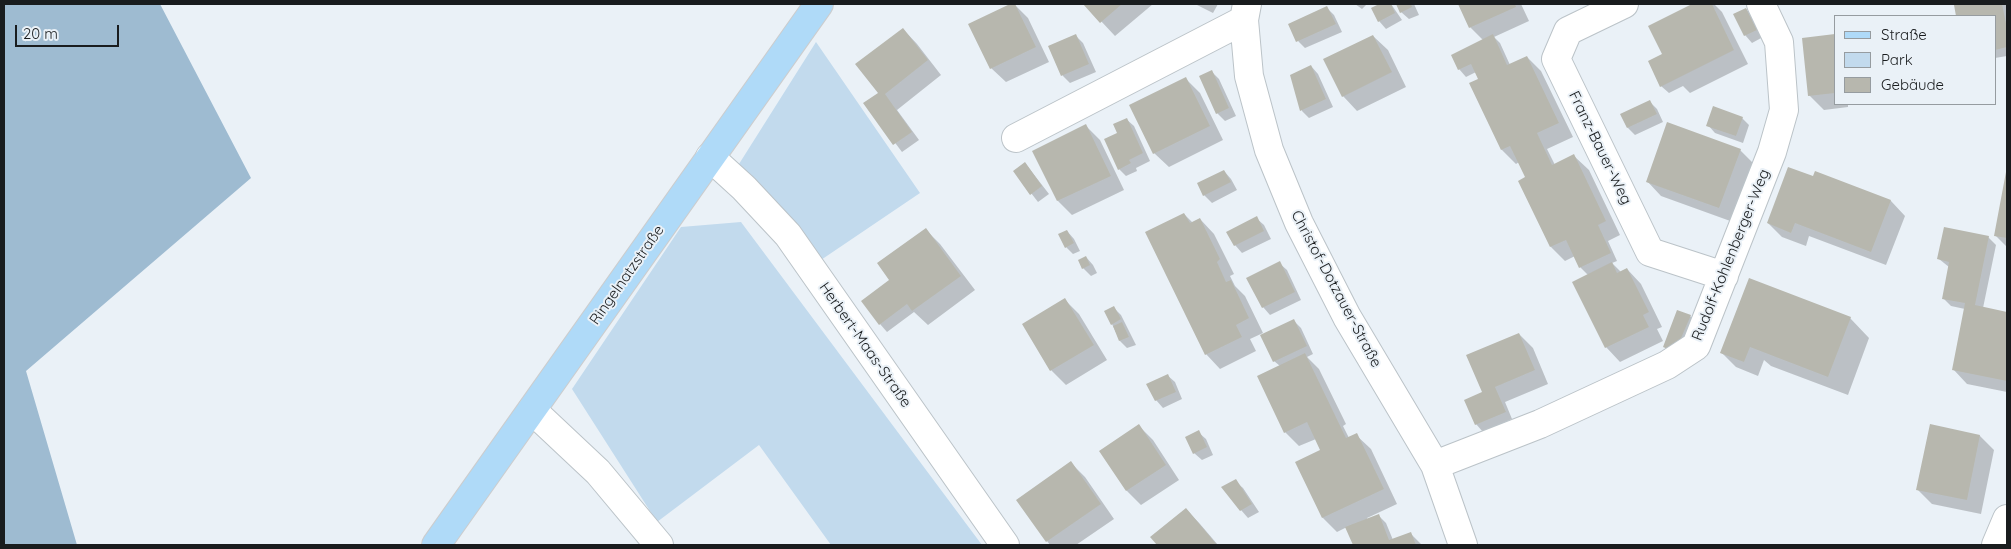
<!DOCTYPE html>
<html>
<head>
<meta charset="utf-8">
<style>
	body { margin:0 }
	#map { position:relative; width:2011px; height:549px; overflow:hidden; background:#eaf1f7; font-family:Quicksand,sans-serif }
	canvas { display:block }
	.frame { position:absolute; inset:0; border:5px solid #191c1e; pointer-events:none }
	.legend { position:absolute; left:1834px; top:15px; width:162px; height:90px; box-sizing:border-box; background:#eaf1f7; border:1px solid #969ca0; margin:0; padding:6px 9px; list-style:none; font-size:15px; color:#191c1e }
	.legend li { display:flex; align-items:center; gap:10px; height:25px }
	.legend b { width:25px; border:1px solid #969ca0 }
	.scale { position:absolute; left:15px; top:25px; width:104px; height:22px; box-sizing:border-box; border:2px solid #191c1e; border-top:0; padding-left:6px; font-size:15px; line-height:18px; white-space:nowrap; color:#191c1e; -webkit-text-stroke:4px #eaf1f7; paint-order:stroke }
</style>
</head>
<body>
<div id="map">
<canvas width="2011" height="549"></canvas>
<div class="frame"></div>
<ul class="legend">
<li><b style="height:6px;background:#afdaf8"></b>Straße</li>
<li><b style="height:14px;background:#c2daed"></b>Park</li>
<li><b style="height:14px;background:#b7b7ae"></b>Gebäude</li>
</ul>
<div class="scale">20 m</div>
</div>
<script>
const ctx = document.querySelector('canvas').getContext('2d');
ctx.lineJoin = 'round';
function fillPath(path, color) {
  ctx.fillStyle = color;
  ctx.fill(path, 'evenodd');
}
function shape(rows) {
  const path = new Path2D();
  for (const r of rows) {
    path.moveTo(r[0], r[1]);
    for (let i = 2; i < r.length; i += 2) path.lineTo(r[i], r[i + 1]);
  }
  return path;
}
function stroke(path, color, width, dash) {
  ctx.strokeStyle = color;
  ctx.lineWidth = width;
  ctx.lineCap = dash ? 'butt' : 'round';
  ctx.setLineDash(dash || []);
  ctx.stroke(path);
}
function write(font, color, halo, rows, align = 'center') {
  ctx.font = font + ' Quicksand,sans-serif';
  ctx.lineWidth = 4;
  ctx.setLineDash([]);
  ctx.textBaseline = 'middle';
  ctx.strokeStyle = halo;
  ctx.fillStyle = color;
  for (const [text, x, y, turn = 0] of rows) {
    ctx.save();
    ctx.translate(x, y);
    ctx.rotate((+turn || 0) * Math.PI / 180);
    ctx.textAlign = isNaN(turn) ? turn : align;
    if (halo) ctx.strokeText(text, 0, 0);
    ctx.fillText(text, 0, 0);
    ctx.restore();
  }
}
const green = shape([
	[816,42,920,193,815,264,739,164],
	[741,222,982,545,831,545,759,445,657,522,572,389,681,227]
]);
const forest = shape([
	[4,4,160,4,251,178,26,371,77,545,4,545]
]);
const shadow = shape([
	[1014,4,1028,18,1049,62,1006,82,991,68,970,24],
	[1085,4,1153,4,1115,36],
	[1195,4,1218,4,1213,13],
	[1355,4,1367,4,1362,9],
	[1382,4,1391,4,1402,20,1386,29,1379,21,1372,8],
	[1397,4,1414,4,1419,15,1409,19,1401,12],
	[1460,4,1521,4,1529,21,1494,37,1500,43,1510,65,1527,57,1541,71,1573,137,1547,149,1555,165,1574,156,1589,170,1620,235,1608,241,1617,261,1612,263,1621,272,1627,269,1641,284,1662,327,1657,329,1663,341,1620,362,1606,347,1588,275,1580,267,1575,256,1565,261,1551,247,1527,178,1519,162,1516,164,1502,150,1471,84,1480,79,1476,72,1466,77,1459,69,1483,40,1470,27],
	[1695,4,1714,4,1722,12,1748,64,1690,93,1683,86,1669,93,1661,86,1666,59,1650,26],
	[1966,4,2007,4,2007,56,1995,58,1995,16,1958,16,1955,6],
	[1327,8,1334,15,1342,32,1305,48,1298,41],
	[1746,9,1753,17,1763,37,1752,43,1745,35],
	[903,29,917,44,941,75,897,110,919,140,902,152,865,103,880,93],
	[1835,35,1835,104,1848,104,1848,107,1824,110,1809,95],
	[1076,36,1083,43,1096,72,1070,83,1063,76,1050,47],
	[1373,36,1388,50,1406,87,1357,111,1343,96],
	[1311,66,1318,74,1333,107,1309,118,1302,111,1292,76],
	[1212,72,1219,79,1236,116,1225,121,1217,113],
	[1185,78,1200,93,1223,140,1169,167,1154,153],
	[1650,102,1657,109,1663,122,1635,135,1628,128,1622,115],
	[1742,118,1749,125,1743,143,1715,133,1708,125],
	[1126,119,1134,126,1150,161,1136,168,1137,171,1126,176,1119,169,1118,134],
	[1086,126,1100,140,1124,190,1072,215,1058,201,1034,151],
	[1740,150,1754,164,1733,222,1661,196,1647,181],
	[1025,163,1049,194,1038,202,1014,171],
	[1224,171,1231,179,1237,190,1212,203,1204,195,1198,184],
	[1815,172,1891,201,1905,216,1886,265,1809,236,1806,246,1782,237,1768,223,1814,177],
	[2007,175,2007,247,1995,235],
	[1184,214,1193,223,1200,219,1214,234,1234,274,1230,276,1235,286,1245,296,1263,333,1250,339,1256,351,1220,369,1206,354],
	[1256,218,1264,225,1271,239,1242,253,1235,245],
	[926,230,940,244,975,290,928,325,914,312,887,332,880,324],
	[1067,231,1074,239,1080,251,1073,254,1066,247],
	[1988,237,1996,245,1983,308,2007,313,2007,392,1967,384,1953,369,1965,309,1951,306,1943,298,1949,267,1939,259],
	[1086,257,1093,265,1097,273,1091,276,1083,268],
	[1279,263,1287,270,1301,300,1270,315,1263,307],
	[1065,300,1079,314,1107,360,1066,385,1051,370,1024,325],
	[1114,308,1121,315,1136,345,1127,348,1120,341,1112,324],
	[1690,316,1697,324,1672,354,1665,347],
	[1850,318,1869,338,1848,395,1771,366,1764,360,1758,376,1736,367,1722,353],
	[1294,321,1301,328,1313,354,1307,357,1319,369,1346,424,1343,426,1349,438,1356,435,1371,449,1397,504,1367,518,1368,520,1379,516,1386,523,1393,540,1411,534,1422,545,1354,545,1347,527,1337,532,1323,518,1297,463,1322,451,1316,439,1299,446,1285,432,1280,366,1274,361],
	[1519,334,1533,348,1548,384,1505,402,1512,419,1483,432,1476,424,1484,393],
	[1167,375,1175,382,1182,399,1163,408,1156,400],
	[1931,425,1980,436,1994,450,1981,514,1932,504,1918,490],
	[1139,426,1153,440,1179,480,1141,505,1127,491,1101,451],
	[1198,432,1206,439,1213,455,1202,460,1194,453],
	[1071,463,1085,477,1114,519,1076,545,1050,545,1017,500],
	[1235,481,1243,488,1259,512,1248,518,1241,510],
	[1186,509,1200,524,1218,545,1158,545,1152,537]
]);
const building = shape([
	[1010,4,1015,4,1036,47,990,69,968,24],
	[1083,4,1122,4,1100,23],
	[1379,4,1391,4,1395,13,1378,22,1371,8],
	[1396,4,1411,4,1412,7,1400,13],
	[1458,4,1515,4,1516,7,1469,28],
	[1692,4,1712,4,1734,50,1660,87,1648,61,1662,54,1648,26],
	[1960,4,2002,4,2007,28,2007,47,1995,50,1995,16,1956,16,1954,5],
	[1327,6,1336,24,1296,42,1288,24],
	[1746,8,1757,30,1744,36,1733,14],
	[903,28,928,60,885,94,912,132,893,145,863,103,878,93,855,64],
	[1076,34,1089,64,1061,76,1048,46],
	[1493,34,1507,65,1527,56,1559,123,1537,133,1552,165,1574,154,1606,221,1598,225,1611,253,1579,268,1566,240,1550,247,1518,181,1525,177,1510,146,1501,150,1469,83,1478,79,1471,64,1458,70,1451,55],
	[1835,34,1835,93,1808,96,1802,38],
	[1373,35,1392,72,1342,97,1323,59],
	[1311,65,1326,99,1300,111,1290,75],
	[1212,70,1229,108,1216,114,1199,76],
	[1186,77,1210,126,1153,154,1129,105],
	[1650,100,1657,114,1627,128,1620,114],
	[1713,106,1743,117,1736,136,1706,126],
	[1127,118,1143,153,1129,160,1131,163,1118,170,1104,139,1117,133,1113,124],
	[1667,122,1741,149,1719,208,1646,182],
	[1086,124,1111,176,1057,201,1032,151],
	[1025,162,1042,186,1030,195,1013,171],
	[1788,167,1813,176,1815,171,1891,200,1871,252,1795,223,1791,233,1767,223],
	[1224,170,1231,182,1203,196,1197,183],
	[2006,172,2007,172,2007,238,1994,236],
	[1184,213,1190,223,1200,218,1220,259,1217,262,1226,282,1231,280,1249,318,1236,325,1242,337,1205,355,1145,232],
	[1257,216,1264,231,1234,246,1226,232],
	[1944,227,1989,236,1975,305,2007,312,2007,381,1952,370,1965,303,1942,299,1949,262,1937,259],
	[926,228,961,276,912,311,907,304,879,325,861,301,889,280,877,263],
	[1067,230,1074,243,1065,248,1058,234],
	[1086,256,1090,265,1082,269,1078,260],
	[1280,261,1295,292,1262,308,1246,278],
	[1612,262,1617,273,1627,268,1649,312,1643,315,1649,327,1605,348,1572,282],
	[1749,278,1851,317,1828,377,1750,347,1744,362,1720,353],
	[1065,298,1094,345,1050,371,1022,324],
	[1114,306,1121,319,1111,325,1104,311],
	[1677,310,1691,315,1675,352,1663,347],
	[1294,319,1307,346,1273,362,1260,335],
	[1122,322,1129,337,1119,341,1113,326],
	[1519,333,1535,370,1495,387,1506,412,1475,425,1464,400,1482,392,1466,355],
	[1305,353,1346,438,1357,433,1384,489,1322,518,1295,462,1320,450,1307,422,1284,433,1257,376],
	[1168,374,1176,392,1155,401,1146,384],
	[1139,424,1166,465,1126,491,1099,451],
	[1930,424,1980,435,1967,500,1916,490],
	[1199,430,1207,447,1193,454,1185,437],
	[1071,461,1101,504,1046,542,1016,500],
	[1236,479,1252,504,1240,511,1221,487],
	[1186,508,1217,545,1157,545,1150,537],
	[1379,514,1389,540,1411,532,1416,545,1353,545,1345,527]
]);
const minor = shape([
	[1247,4,1244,20,1249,76,1269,150,1299,223,1347,317,1435,465,1463,545],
	[1624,4,1568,31,1556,59,1650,252,1724,276],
	[1016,138,1244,20],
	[710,157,744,188,788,235,1005,545],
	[532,410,598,472,659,545],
	[1435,465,1540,424,1667,365,1696,346,1772,152,1784,110,1779,42,1761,4],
	[1996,545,2007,519]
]);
const major = shape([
	[436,545,819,4]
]);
const streetNames = [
	["Franz-Bauer-Weg",1600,148,64],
	["Rudolf-Kohlenberger-Weg",1731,255,-68],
	["Ringelnatzstraße",627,275,-55],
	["Christof-Dotzauer-Straße",1336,289,62],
	["Herbert-Maas-Straße",865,345,55]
];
fillPath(green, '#c2daed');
fillPath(forest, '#9ebbd1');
fillPath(shadow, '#0003');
fillPath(building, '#b7b7ae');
stroke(minor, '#bbc3c8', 30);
stroke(major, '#cccdce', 30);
stroke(minor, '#fff', 28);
stroke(major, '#afdaf8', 28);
write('15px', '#191c1e', '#eaf1f7', streetNames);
</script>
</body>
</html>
